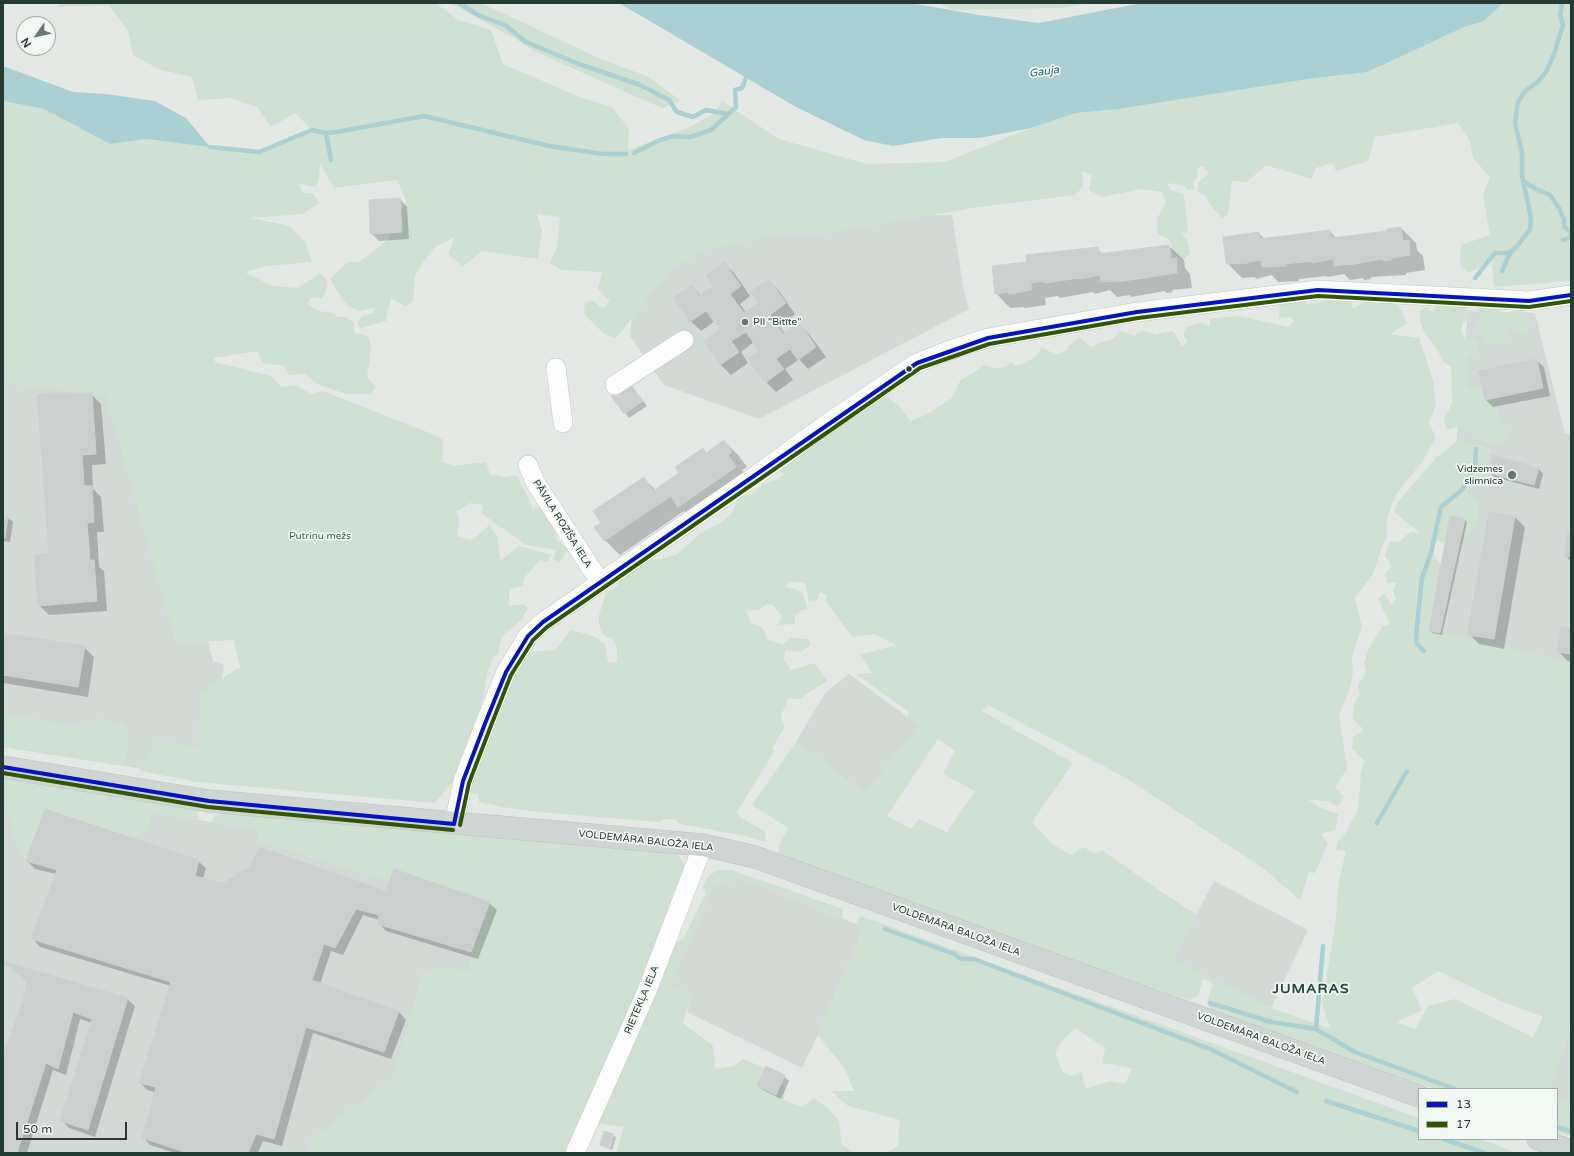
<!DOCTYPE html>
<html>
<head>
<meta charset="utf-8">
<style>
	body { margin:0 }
	#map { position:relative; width:1574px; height:1156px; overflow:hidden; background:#e4e9e6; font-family:"Varela Round",sans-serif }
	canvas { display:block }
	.frame { position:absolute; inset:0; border:4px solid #243a32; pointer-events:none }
	.legend { position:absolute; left:1418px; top:1088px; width:140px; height:52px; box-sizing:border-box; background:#f2f8f4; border:1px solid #a0aca6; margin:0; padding:5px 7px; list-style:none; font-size:12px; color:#243a32 }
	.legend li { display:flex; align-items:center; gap:8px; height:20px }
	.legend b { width:20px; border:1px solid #a0aca6 }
	.north { position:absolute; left:16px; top:16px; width:40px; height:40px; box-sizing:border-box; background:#f2f8f4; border:1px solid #a0aca6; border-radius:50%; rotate:236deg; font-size:11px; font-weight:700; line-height:16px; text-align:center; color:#243a32 }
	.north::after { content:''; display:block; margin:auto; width:14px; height:18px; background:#677771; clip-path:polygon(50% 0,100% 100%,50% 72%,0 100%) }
	.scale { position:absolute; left:16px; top:1122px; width:111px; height:18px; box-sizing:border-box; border:2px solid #243a32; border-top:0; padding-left:5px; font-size:12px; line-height:14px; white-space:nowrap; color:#243a32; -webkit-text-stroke:3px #f2f8f4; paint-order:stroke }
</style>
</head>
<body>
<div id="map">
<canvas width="1574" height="1156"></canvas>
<div class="frame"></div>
<ul class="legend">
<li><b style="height:5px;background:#0315c3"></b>13</li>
<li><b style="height:5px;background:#2f5601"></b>17</li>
</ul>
<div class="north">N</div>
<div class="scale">50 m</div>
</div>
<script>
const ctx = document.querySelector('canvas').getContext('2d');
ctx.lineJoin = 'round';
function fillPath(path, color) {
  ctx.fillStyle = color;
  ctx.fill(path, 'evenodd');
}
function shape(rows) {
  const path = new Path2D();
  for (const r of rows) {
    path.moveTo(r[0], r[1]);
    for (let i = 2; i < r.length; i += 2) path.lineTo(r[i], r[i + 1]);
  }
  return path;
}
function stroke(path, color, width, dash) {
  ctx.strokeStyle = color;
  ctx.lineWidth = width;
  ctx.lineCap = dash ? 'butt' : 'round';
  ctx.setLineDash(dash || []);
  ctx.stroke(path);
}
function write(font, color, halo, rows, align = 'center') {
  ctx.font = font + ' "Varela Round",sans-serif';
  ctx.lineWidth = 3.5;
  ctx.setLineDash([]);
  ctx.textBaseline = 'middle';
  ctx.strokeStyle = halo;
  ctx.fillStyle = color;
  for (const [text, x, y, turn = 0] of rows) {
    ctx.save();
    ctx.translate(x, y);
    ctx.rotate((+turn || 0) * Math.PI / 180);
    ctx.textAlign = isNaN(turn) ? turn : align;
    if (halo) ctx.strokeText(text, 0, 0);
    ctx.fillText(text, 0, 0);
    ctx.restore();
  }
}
const built = shape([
	[952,215,963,286,969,309,759,419,664,385,630,336,634,300,688,218],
	[1468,311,1535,313,1565,434,1571,433,1571,663,1429,631,1450,516],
	[3,369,138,372,213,661,224,665,220,692,238,784,3,747],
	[849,674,920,726,864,794,796,742,825,693],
	[3,788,346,844,658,857,550,1153,3,1153],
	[740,878,864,927,818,1035,802,1068,687,1012,690,997,670,984,714,886],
	[1214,881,1308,930,1271,1008,1172,960],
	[1571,1028,1571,1105,1557,1099,1557,1089,1548,1089]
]);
const green = shape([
	[59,3,436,3,458,20,491,30,503,64,580,97,612,107,629,129,628,150,688,128,715,113,722,101,779,139,867,164,945,162,1031,128,1076,113,1119,109,1308,79,1344,75,1464,27,1484,21,1499,5,1504,3,1571,3,1571,281,1494,287,1492,262,1468,273,1460,265,1461,245,1490,235,1483,194,1490,177,1473,158,1470,141,1458,123,1375,137,1368,161,1336,171,1332,163,1316,168,1311,179,1266,165,1247,182,1232,181,1228,215,1222,218,1210,205,1206,196,1197,191,1199,182,1209,173,1203,166,1197,169,1198,176,1193,182,1194,190,1188,190,1183,185,1167,183,1171,190,1184,195,1188,232,1182,233,1188,243,1190,253,1183,260,1173,254,1170,240,1158,234,1157,219,1166,202,1162,192,1141,189,1102,197,1089,190,1092,175,1082,171,1083,187,1075,195,979,207,821,234,781,234,702,250,669,272,616,338,603,333,585,315,584,304,592,300,603,309,610,301,598,289,602,272,561,270,550,263,557,247,560,217,537,214,542,231,538,259,482,251,463,266,448,254,455,237,435,247,423,262,415,276,413,302,405,306,391,298,386,321,361,328,357,324,362,316,373,313,375,308,359,311,350,307,343,301,330,279,348,262,359,262,388,240,406,201,397,180,334,188,320,164,319,178,316,187,299,184,303,193,313,193,319,203,302,214,250,218,290,226,305,242,312,262,267,266,245,272,272,286,298,288,320,273,327,280,326,293,321,298,312,297,307,303,319,311,333,313,338,317,346,317,354,323,354,333,368,336,371,349,367,377,376,387,371,394,346,394,319,385,305,374,289,375,284,366,263,363,257,351,214,358,215,362,271,376,281,387,296,385,311,394,323,391,435,435,443,440,442,461,454,466,486,462,490,474,505,477,517,475,533,509,544,504,557,540,568,549,559,563,553,558,557,550,526,545,481,513,483,505,469,503,456,512,459,519,457,537,473,540,489,525,498,538,500,561,519,546,552,555,547,562,540,560,524,578,523,586,509,589,509,606,524,604,528,608,521,620,502,636,498,654,494,656,488,670,484,695,457,776,435,803,197,782,140,771,148,754,156,743,172,743,199,747,200,693,240,667,234,640,176,643,106,396,3,383,3,101,44,109,110,144,146,139,259,152,312,130,295,113,271,127,257,107,231,98,198,100,192,77,158,69,133,55,128,31,109,5,58,7],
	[450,3,481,3,603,60,647,76,680,100,663,108,650,103,536,52,507,34],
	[939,3,1091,3,1061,8,952,10],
	[1350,297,1353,309,1369,299,1390,301,1399,306,1407,323,1391,334,1419,338,1433,380,1436,405,1429,423,1436,437,1423,461,1396,494,1386,522,1387,536,1382,547,1373,574,1355,598,1362,627,1352,656,1353,673,1349,691,1339,715,1347,769,1335,787,1344,797,1338,807,1328,801,1309,800,1319,807,1338,814,1336,829,1321,834,1328,843,1315,873,1309,872,1300,900,1263,868,1126,778,988,705,982,711,1073,763,1032,822,1052,844,1071,855,1083,847,1095,853,1102,850,1166,895,1196,914,1173,960,1271,1008,1331,1029,1322,1005,1336,919,1338,885,1346,851,1336,850,1338,841,1345,834,1358,809,1361,774,1364,760,1352,749,1353,737,1364,730,1353,719,1354,703,1360,695,1358,685,1366,672,1364,663,1369,648,1382,627,1390,624,1378,599,1384,594,1392,605,1396,599,1393,590,1397,583,1387,583,1385,574,1392,566,1385,556,1387,548,1390,541,1399,542,1410,532,1420,533,1394,512,1397,503,1436,458,1461,438,1466,443,1485,446,1492,450,1486,467,1489,478,1488,484,1476,483,1469,486,1467,494,1478,501,1479,511,1476,524,1471,531,1455,538,1449,545,1438,541,1430,547,1437,560,1447,569,1439,631,1441,633,1571,663,1571,1028,1548,1089,1435,1089,1216,1012,1209,1007,1207,1002,1212,986,1211,982,1203,979,1198,996,1189,1000,977,927,780,856,778,848,788,828,752,805,796,742,864,794,920,726,907,717,909,712,856,674,872,673,860,655,896,645,875,634,852,637,825,600,827,595,820,593,817,600,809,601,805,583,791,582,785,586,802,592,808,609,802,610,795,616,795,624,778,625,782,616,771,604,767,604,758,610,746,611,752,624,761,626,769,641,783,644,791,638,809,639,810,645,801,652,785,650,784,660,791,670,815,663,827,681,799,699,789,698,780,717,785,726,772,749,775,750,737,812,741,818,764,831,766,842,741,835,680,824,676,820,664,819,660,822,537,812,503,807,479,802,478,794,470,793,474,774,506,692,526,652,555,650,571,630,594,636,605,644,608,663,617,662,617,648,612,639,602,634,599,624,599,615,606,593,618,585,627,570,649,560,662,559,676,555,701,533,722,522,732,513,739,498,752,493,764,484,776,480,785,474,774,469,854,413,865,411,882,393,900,407,910,421,926,415,952,398,960,381,985,365,994,368,1004,367,1012,362,1015,366,1026,363,1037,355,1042,347,1056,355,1067,350,1068,346,1079,337,1091,347,1102,342,1112,340,1120,331,1134,336,1142,330,1156,335,1160,333,1173,331,1182,346,1188,342,1183,335,1186,327,1201,322,1210,327,1210,319,1238,316,1289,327,1294,320,1291,317,1279,318,1280,300,1300,298,1308,304],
	[938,739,955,751,943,774,975,791,947,832,919,819,911,829,887,816],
	[1438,971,1501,1001,1543,1017,1533,1037,1455,999,1428,1006,1415,1029,1397,1022,1422,1010,1412,988],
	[1443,301,1461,303,1468,311,1471,319,1463,322,1461,331,1467,342,1476,338,1478,350,1474,355,1467,357,1470,380,1467,387,1489,394,1498,403,1497,417,1503,427,1509,431,1509,439,1502,443,1485,443,1477,433,1470,432,1459,427,1447,430,1444,420,1452,403,1451,366,1444,363,1439,353,1423,330,1420,321,1420,311,1426,307,1431,312],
	[1489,304,1506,315,1514,310,1527,312,1530,329,1526,334,1519,334,1511,329,1507,330,1506,339,1496,345,1485,343,1476,325,1481,320,1478,310],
	[3,713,84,728,95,718,122,724,129,731,125,766,3,747],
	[3,777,191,808,197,811,198,820,151,813,148,831,132,838,45,810,26,861,20,854,9,818,3,808],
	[219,812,254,816,675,851,684,864,685,876,569,1153,308,1153,308,1142,393,1077,423,971,441,968,470,970,471,952,490,902,394,869,390,881,258,842,257,830,212,822,214,816],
	[719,870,732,870,843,909,842,918,740,878,714,886,670,984,690,997,683,1023,713,1046,715,1069,734,1066,743,1059,763,1067,785,1088,784,1100,802,1107,814,1098,829,1109,839,1121,842,1145,854,1153,616,1153,624,1127,594,1123,674,943,683,939,706,893,702,887,709,875],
	[861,916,1419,1118,1419,1139,1479,1139,1518,1153,886,1153,898,1146,900,1120,848,1106,831,1091,854,1091,845,1069,818,1035,864,927,856,923],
	[1075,1028,1105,1048,1102,1063,1132,1068,1125,1084,1110,1081,1086,1089,1082,1072,1070,1076,1062,1071,1055,1053,1061,1042],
	[1557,1099,1571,1105,1571,1137,1557,1132]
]);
const water = shape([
	[619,3,910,3,979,15,1039,23,1142,3,1503,3,1484,21,1464,27,1367,72,1308,79,1119,109,1076,113,1031,128,979,138,941,138,893,146,864,140,796,107],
	[3,66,73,92,106,94,155,101,186,118,210,147,146,139,110,144,44,109,3,101]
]);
const shadow = shape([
	[400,199,407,207,409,239,379,241,371,233],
	[1401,228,1416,243,1417,250,1423,256,1425,270,1406,273,1406,275,1371,277,1371,279,1364,280,1363,278,1350,280,1344,274,1328,277,1326,276,1299,279,1299,281,1278,282,1272,275,1256,279,1255,277,1242,278,1227,263,1258,233,1265,239,1330,231,1336,238,1388,232],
	[1169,246,1184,260,1185,268,1190,274,1192,288,1172,290,1173,292,1166,293,1165,291,1131,297,1130,295,1117,297,1110,290,1095,294,1093,292,1060,298,1058,296,1045,298,1046,305,1025,308,1024,307,1010,308,996,293,1028,263,1097,248,1103,255],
	[724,263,734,273,750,296,740,304,746,313,759,304,769,281,779,291,795,314,779,325,785,334,799,324,809,334,826,357,808,369,799,359,794,363,785,369,793,380,776,392,766,382,761,351,754,342,741,352,748,363,731,375,721,365,705,342,721,330,715,321,701,331,691,321,692,286,701,296,715,286],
	[1536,360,1544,367,1550,396,1493,407,1486,400],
	[629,384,647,406,629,418,612,396],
	[91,394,101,404,106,464,92,465,93,489,101,497,104,532,97,532,99,567,104,571,107,611,49,615,39,605],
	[724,441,739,456,747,467,742,470,750,482,693,521,684,511,620,555,605,540,596,527,602,523,644,478,656,491,681,474,703,449,707,453],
	[1539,469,1543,474,1539,489,1494,477,1489,472],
	[1489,513,1515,517,1525,527,1504,649,1479,644,1469,634],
	[3,517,8,518,13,522,10,542,3,541],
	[1465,520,1467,522,1442,635,1432,633,1430,631],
	[1571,532,1571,562,1565,555],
	[1571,629,1571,662,1568,661,1558,651],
	[3,634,84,647,94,657,88,697,3,683],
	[27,861,198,861,206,868,203,879,223,885,387,892,489,903,497,910,478,959,386,931,378,923,379,920,363,915,343,955,331,951,320,984,399,1012,406,1020,391,1059,313,1033,282,1146,263,1141,258,1153,175,1153,150,1145,143,1137,155,1092,147,1090,140,1082,171,986,40,947,33,939,56,874,35,869],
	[4,962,127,999,135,1006,95,1137,69,1128,62,1120,92,1023,80,1019,66,1075,53,1070,27,1153,3,1153,3,1062,24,1001,28,983],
	[784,1076,789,1081,781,1099,763,1090,758,1086],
	[605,1132,616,1137,612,1150,601,1145]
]);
const stream = shape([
	[459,3,480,16,505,25,526,42,579,64,640,85,669,100,677,112,693,117,706,110,728,114],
	[326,133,331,160],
	[210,147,259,152,312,130,326,133,337,132,424,116,549,146,603,154,626,154],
	[634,153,660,140,674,136,690,137,711,130,736,107,735,90,742,88,746,78],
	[1523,181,1536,189,1550,195,1559,208,1564,220,1564,227,1571,232],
	[1563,240,1571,237,1571,233],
	[1502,271,1510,253,1518,245,1530,229,1531,218,1522,175,1522,153,1515,122,1518,102,1525,91,1539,81,1547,70,1554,54,1563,25,1560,14,1562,6,1560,3],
	[1475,278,1495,253,1510,253],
	[1424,651,1417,644,1416,636,1422,578,1431,553,1441,507,1462,490,1475,467,1476,449],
	[1377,823,1407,771],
	[885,929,954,954,961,959,974,959,1210,1049,1297,1092],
	[1210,1003,1271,1022,1316,1029,1355,1052,1455,1089],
	[1316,1029,1323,946],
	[1326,1101,1419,1131],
	[1557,1127,1569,1131],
	[1443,1139,1485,1153]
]);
const building = shape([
	[400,198,402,232,370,234,369,200,400,198],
	[1401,227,1403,241,1409,240,1410,255,1391,258,1391,260,1384,261,1383,259,1349,265,1348,264,1334,266,1333,259,1312,263,1312,261,1284,264,1285,266,1262,267,1261,260,1248,262,1248,263,1226,264,1223,237,1259,232,1260,239,1330,230,1331,238,1387,231,1387,229,1401,227],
	[1169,245,1171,259,1176,258,1177,273,1116,282,1115,281,1101,282,1100,275,1079,279,1079,278,1044,283,1044,281,1031,283,1031,290,1009,294,1009,292,995,294,992,266,1027,262,1026,255,1098,247,1099,254,1169,245],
	[724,262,741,286,730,294,744,313,758,303,750,292,769,279,786,303,770,315,779,328,783,334,800,323,816,347,798,360,790,349,784,353,776,359,784,369,765,383,748,359,759,351,746,332,731,341,739,352,720,365,704,341,720,330,706,311,690,322,673,298,692,285,699,296,713,286,706,275,724,262],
	[1537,359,1543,388,1485,400,1478,371,1537,359],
	[629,382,643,401,624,414,611,396,629,382],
	[48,393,92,393,96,454,82,455,84,486,92,486,94,522,87,523,90,560,94,560,97,601,38,606,34,555,49,553,37,394,48,393],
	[724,440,732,452,728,455,736,467,678,507,671,496,604,541,594,527,601,523,593,511,644,477,653,491,679,473,675,467,703,448,706,453,724,440],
	[1493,455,1539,468,1534,485,1488,473,1493,455],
	[1489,512,1515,516,1494,639,1467,635,1489,512],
	[3,516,8,517,5,538,3,537,3,516],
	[1450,516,1465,519,1440,633,1429,631,1450,516],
	[1568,531,1571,531,1571,557,1564,556,1568,531],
	[1561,627,1571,628,1571,654,1557,652,1561,627],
	[3,633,85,646,78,687,3,675,3,633],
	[45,809,199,860,195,876,223,883,250,867,259,847,386,891,394,869,490,902,471,952,377,924,379,915,356,909,335,948,324,944,312,980,399,1011,384,1052,306,1027,274,1139,256,1134,248,1153,188,1153,142,1138,156,1087,139,1083,171,982,31,939,57,870,26,861,45,809],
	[3,961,128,998,88,1130,60,1121,92,1019,73,1012,58,1069,46,1063,17,1153,3,1153,3,1056,23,1001,27,982,3,961],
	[766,1066,785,1075,776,1095,757,1086,766,1066],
	[604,1131,614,1134,610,1149,600,1145,604,1131]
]);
const minor = shape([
	[556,368,563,423],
	[615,385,684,340],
	[528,465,535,482,600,582],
	[454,824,463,781,486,721,506,672,528,636,543,622,758,474,828,423,917,363,953,349,988,338,1137,312,1318,290,1529,301,1571,295],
	[575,1153,647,991,703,845]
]);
const major = shape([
	[3,767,209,801,703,845,755,857,1419,1096],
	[1538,1139,1571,1151]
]);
const bus1 = shape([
	[3,767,209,801,454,824],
	[454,824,463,781,486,721,506,672,528,636,543,622,917,363,988,338,1137,312,1318,290,1529,301,1571,295]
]);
const bus2 = shape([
	[3,773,208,807,453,830],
	[460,825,469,783,492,723,511,675,533,640,547,627,920,368,989,344,1138,318,1318,296,1529,307,1571,301]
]);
const markers = [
	[745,322,4,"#677771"],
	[909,369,3.5,"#243a32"],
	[1512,475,5,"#677771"]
];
const poiNames = [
	["PII \"Bitīte\"",753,322],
	["Vidzemes",1503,469,"right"],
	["slimnīca",1503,481,"right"]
];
const streetNames = [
	["PĀVILA ROZĪŠA IELA",562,524,58],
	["VOLDEMĀRA BALOŽA IELA",646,841,6],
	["VOLDEMĀRA BALOŽA IELA",956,930,20],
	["RIETEKĻA IELA",642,1000,-67],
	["VOLDEMĀRA BALOŽA IELA",1261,1039,20]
];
const parkNames = [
	["Putriņu mežs",320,536]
];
const waterNames = [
	["Gauja",1044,72,-8]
];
const districtNames = [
	["JUMARAS",1311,989]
];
fillPath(built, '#d2dad6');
fillPath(green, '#cfe1d2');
fillPath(water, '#a9d0d2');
fillPath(shadow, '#0003');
stroke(stream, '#a9d0d2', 4.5);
fillPath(building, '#cbd0ce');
stroke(building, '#cdd2cf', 1);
stroke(minor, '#c1c6c3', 20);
stroke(major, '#bdc4c2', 23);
stroke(minor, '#fbfcfb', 19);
stroke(major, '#ced5d2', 22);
stroke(bus1, '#0315c3', 4);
stroke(bus2, '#2f5601', 4);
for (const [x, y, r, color] of markers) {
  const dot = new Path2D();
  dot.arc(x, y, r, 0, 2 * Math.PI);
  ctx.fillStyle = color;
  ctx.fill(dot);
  stroke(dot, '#f2f8f4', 1.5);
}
write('10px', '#243a32', '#f2f8f4', poiNames, 'left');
write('10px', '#243a32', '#f2f8f4', streetNames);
write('10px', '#326c44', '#f2f8f4', parkNames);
write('italic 11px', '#246a6f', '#f2f8f4', waterNames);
ctx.letterSpacing = '1px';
write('bold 14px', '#224a3d', '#f2f8f4', districtNames);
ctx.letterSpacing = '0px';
</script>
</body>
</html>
